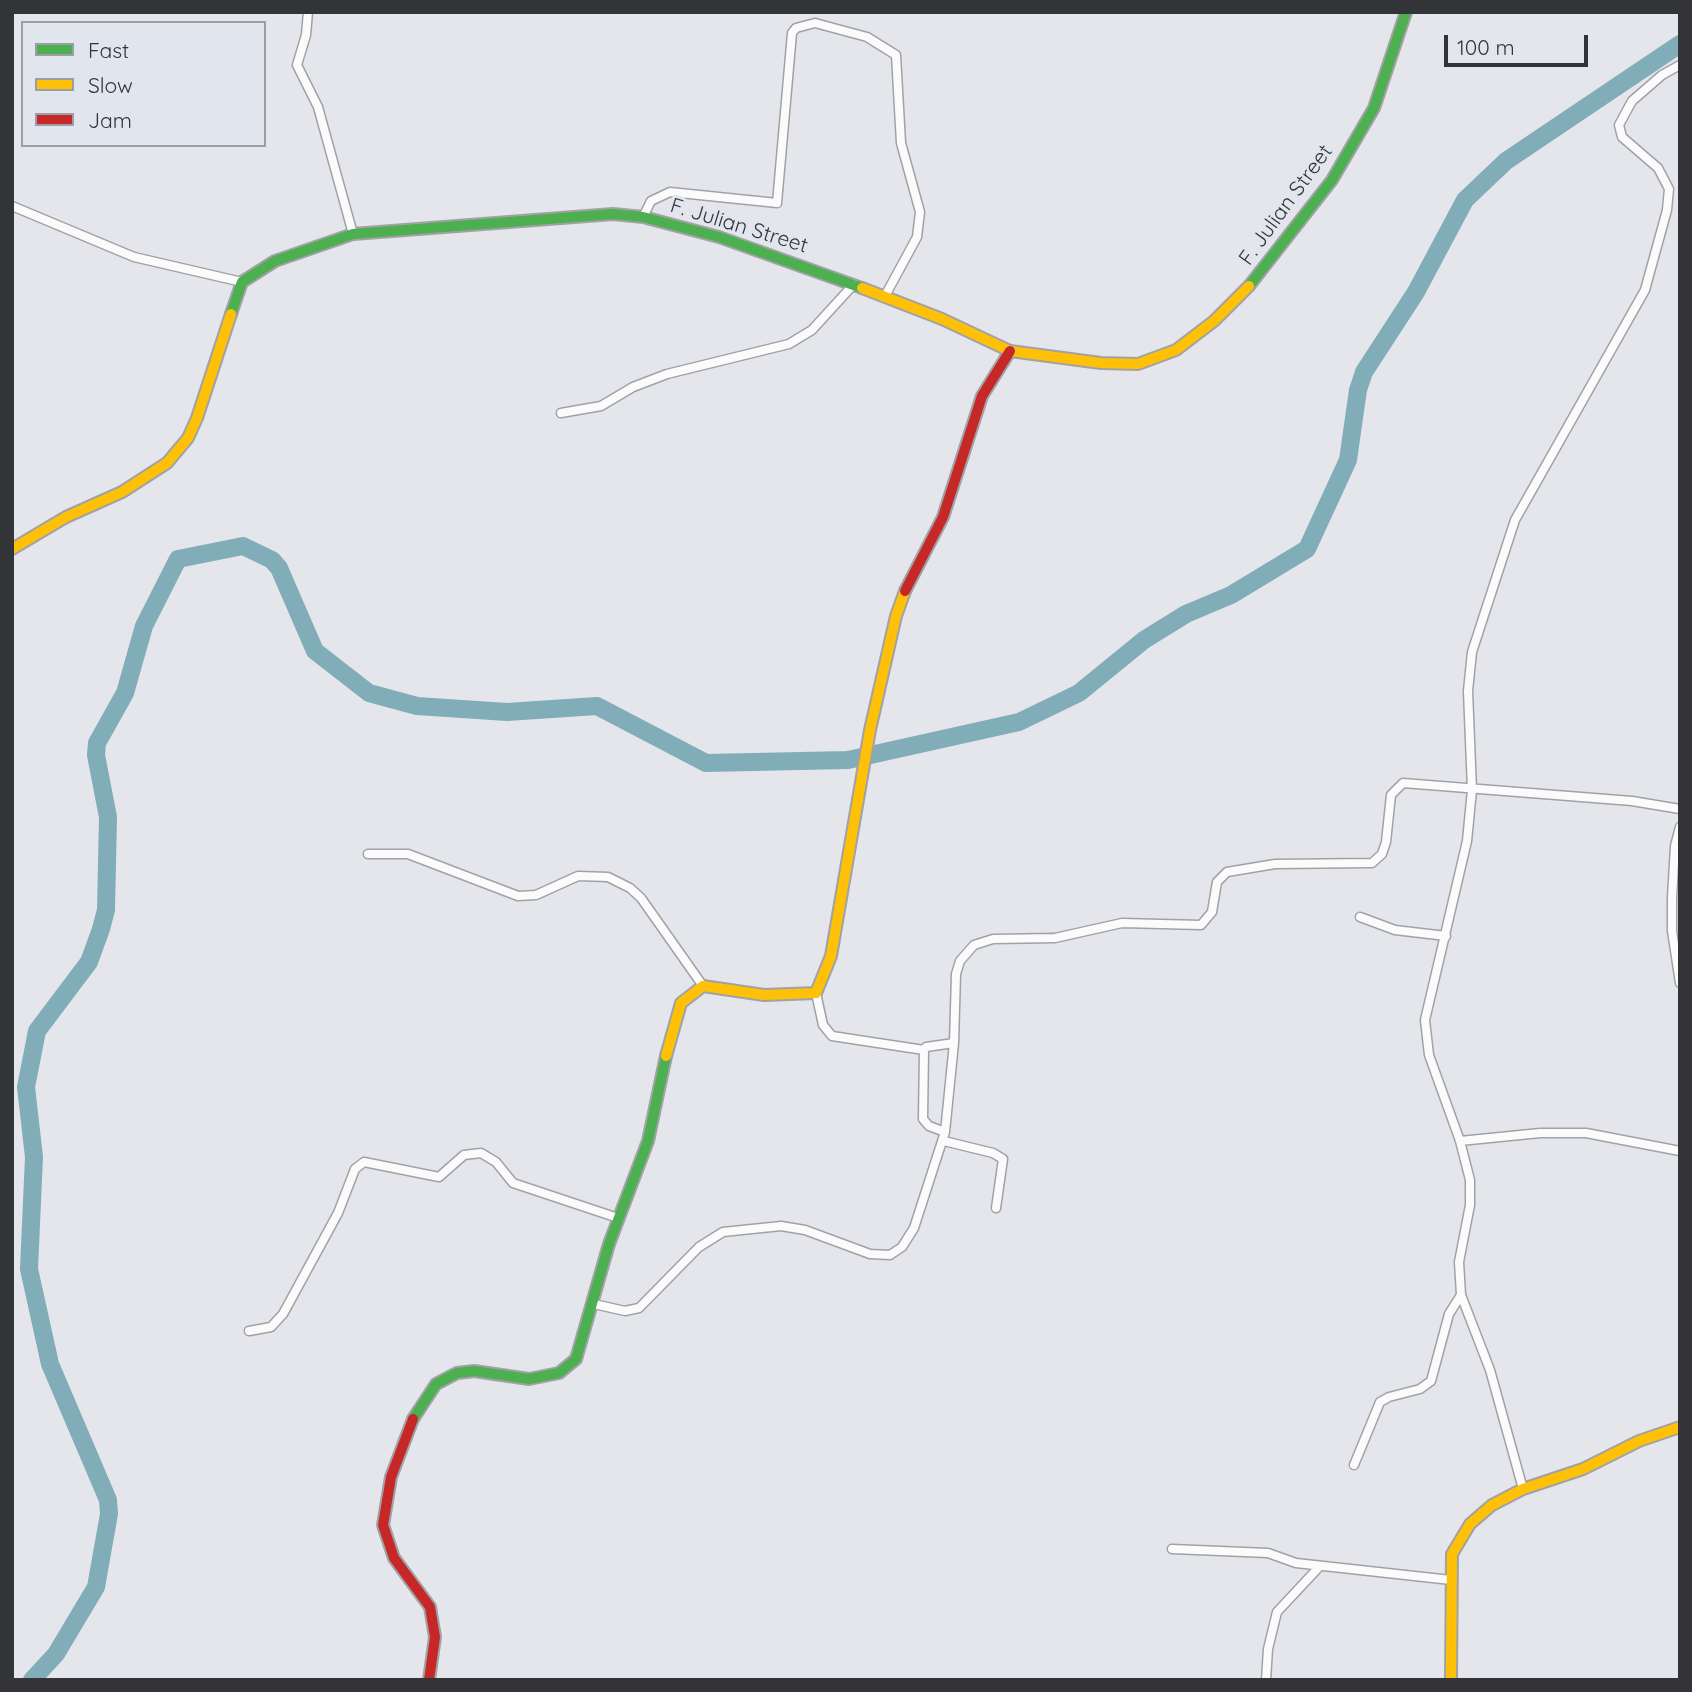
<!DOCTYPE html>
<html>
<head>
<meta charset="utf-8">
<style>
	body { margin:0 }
	#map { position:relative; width:1692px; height:1692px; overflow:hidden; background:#e4e6eb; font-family:Quicksand,sans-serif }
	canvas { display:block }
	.frame { position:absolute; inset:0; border:14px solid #333438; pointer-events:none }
	.legend { position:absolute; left:21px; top:21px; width:245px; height:126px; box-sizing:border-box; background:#e1e5ee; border:2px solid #9b9ea5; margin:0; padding:9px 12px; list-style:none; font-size:21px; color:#333438 }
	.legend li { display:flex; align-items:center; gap:14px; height:35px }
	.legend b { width:35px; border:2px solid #9b9ea5 }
	.scale { position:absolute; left:1444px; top:35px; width:144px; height:32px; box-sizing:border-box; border:4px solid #333438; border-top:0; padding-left:9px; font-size:21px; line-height:24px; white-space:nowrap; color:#333438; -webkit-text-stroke:5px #e1e5ee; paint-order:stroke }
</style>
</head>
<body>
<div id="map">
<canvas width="1692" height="1692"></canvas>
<div class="frame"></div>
<ul class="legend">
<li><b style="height:9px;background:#4caf50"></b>Fast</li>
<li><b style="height:9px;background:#ffc107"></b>Slow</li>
<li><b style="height:9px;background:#c62828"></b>Jam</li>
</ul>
<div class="scale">100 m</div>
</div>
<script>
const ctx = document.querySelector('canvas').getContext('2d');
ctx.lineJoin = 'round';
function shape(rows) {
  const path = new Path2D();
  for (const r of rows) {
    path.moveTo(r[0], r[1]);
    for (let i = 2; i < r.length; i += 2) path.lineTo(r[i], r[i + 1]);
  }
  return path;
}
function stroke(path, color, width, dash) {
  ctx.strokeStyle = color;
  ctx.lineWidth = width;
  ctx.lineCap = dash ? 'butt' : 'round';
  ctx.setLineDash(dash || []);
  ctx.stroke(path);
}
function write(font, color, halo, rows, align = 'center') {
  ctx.font = font + ' Quicksand,sans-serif';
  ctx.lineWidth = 6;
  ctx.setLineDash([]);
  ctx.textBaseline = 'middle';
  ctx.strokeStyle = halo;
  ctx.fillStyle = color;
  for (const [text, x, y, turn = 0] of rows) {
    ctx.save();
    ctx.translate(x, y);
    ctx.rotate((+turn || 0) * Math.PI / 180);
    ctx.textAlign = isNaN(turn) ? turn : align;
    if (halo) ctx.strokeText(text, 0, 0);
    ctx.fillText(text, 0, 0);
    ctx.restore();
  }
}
const river = shape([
	[32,1680,56,1654,96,1587,109,1514,108,1500,50,1364,29,1269,34,1157,26,1087,37,1031,89,962,101,929,106,910,108,817,96,755,97,743,125,693,144,626,178,559,243,546,272,560,279,568,315,651,369,693,417,706,507,712,597,706,706,763,848,760,1019,722,1079,693,1144,640,1186,614,1231,595,1307,549,1348,460,1358,390,1364,372,1416,292,1465,200,1506,161,1680,44]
]);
const street = shape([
	[308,12,306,35,297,65,318,107,353,234],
	[12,206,134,257,242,282],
	[643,217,651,201,670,192,777,203,792,33,796,28,815,23,867,37,896,55,901,143,920,212,917,237,885,296],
	[561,413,601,406,633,387,667,374,789,344,812,330,854,284],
	[1680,827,1675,846,1672,898,1672,931,1680,983],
	[368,854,408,854,518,896,536,895,578,876,608,877,630,888,641,898,703,986],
	[1360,917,1395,930,1446,936],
	[924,1050,926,1047,954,1043],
	[945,1132,954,1043,956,974,960,961,974,945,993,939,1055,938,1122,923,1201,925,1212,912,1217,882,1227,872,1275,864,1372,863,1382,854,1386,842,1391,795,1403,783,1632,801,1680,809],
	[944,1141,993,1153,1003,1159,996,1208],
	[1460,1141,1540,1133,1586,1133,1680,1151],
	[594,1304,625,1311,639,1308,699,1247,723,1232,781,1226,805,1230,870,1254,890,1255,902,1247,914,1228,945,1132,929,1126,923,1119,924,1050,832,1036,823,1025,816,993],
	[249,1331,271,1327,283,1314,338,1213,355,1169,364,1162,439,1177,464,1155,481,1153,496,1162,513,1183,618,1218],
	[1354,1465,1380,1402,1389,1397,1420,1389,1431,1381,1449,1314,1461,1295],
	[1523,1489,1490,1370,1461,1295,1459,1262,1470,1205,1470,1180,1460,1141,1429,1055,1425,1020,1467,841,1472,790,1468,691,1472,652,1515,520,1645,290,1667,210,1669,189,1658,168,1622,137,1619,125,1632,101,1662,75,1680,65],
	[1172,1549,1268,1553,1296,1563,1451,1580],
	[1266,1680,1268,1649,1277,1612,1320,1566]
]);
const fast = shape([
	[1249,286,1332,180,1374,108,1406,12],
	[231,314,242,282,275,261,353,234,613,214,643,217,719,237,862,288],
	[413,1419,436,1384,457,1373,474,1371,529,1379,559,1373,576,1359,609,1244,648,1141,666,1056]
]);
const slow = shape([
	[862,288,942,319,1010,351,1101,363,1138,364,1176,350,1214,321,1249,286],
	[12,549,66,517,122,492,167,463,188,438,197,418,231,314],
	[666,1056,681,1003,703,986,764,995,816,993,831,956,870,730,896,616,905,591],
	[1451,1680,1452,1554,1470,1524,1492,1505,1523,1489,1583,1469,1639,1441,1680,1427]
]);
const jam = shape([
	[905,591,943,517,982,396,1010,351],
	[413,1419,391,1477,383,1525,394,1558,430,1607,435,1637,429,1680]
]);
const streetNames = [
	["F. Julian Street",1286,205,-54],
	["F. Julian Street",739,226,17]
];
stroke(river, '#81adb8', 18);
stroke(street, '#a0a2a5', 11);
stroke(fast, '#a0a2a5', 14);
stroke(slow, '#a0a2a5', 14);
stroke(jam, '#a0a2a5', 14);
stroke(street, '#fbfbfc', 8);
stroke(fast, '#4caf50', 10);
stroke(slow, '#ffc107', 10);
stroke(jam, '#c62828', 10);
write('21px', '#333438', '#e1e5ee', streetNames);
</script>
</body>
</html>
